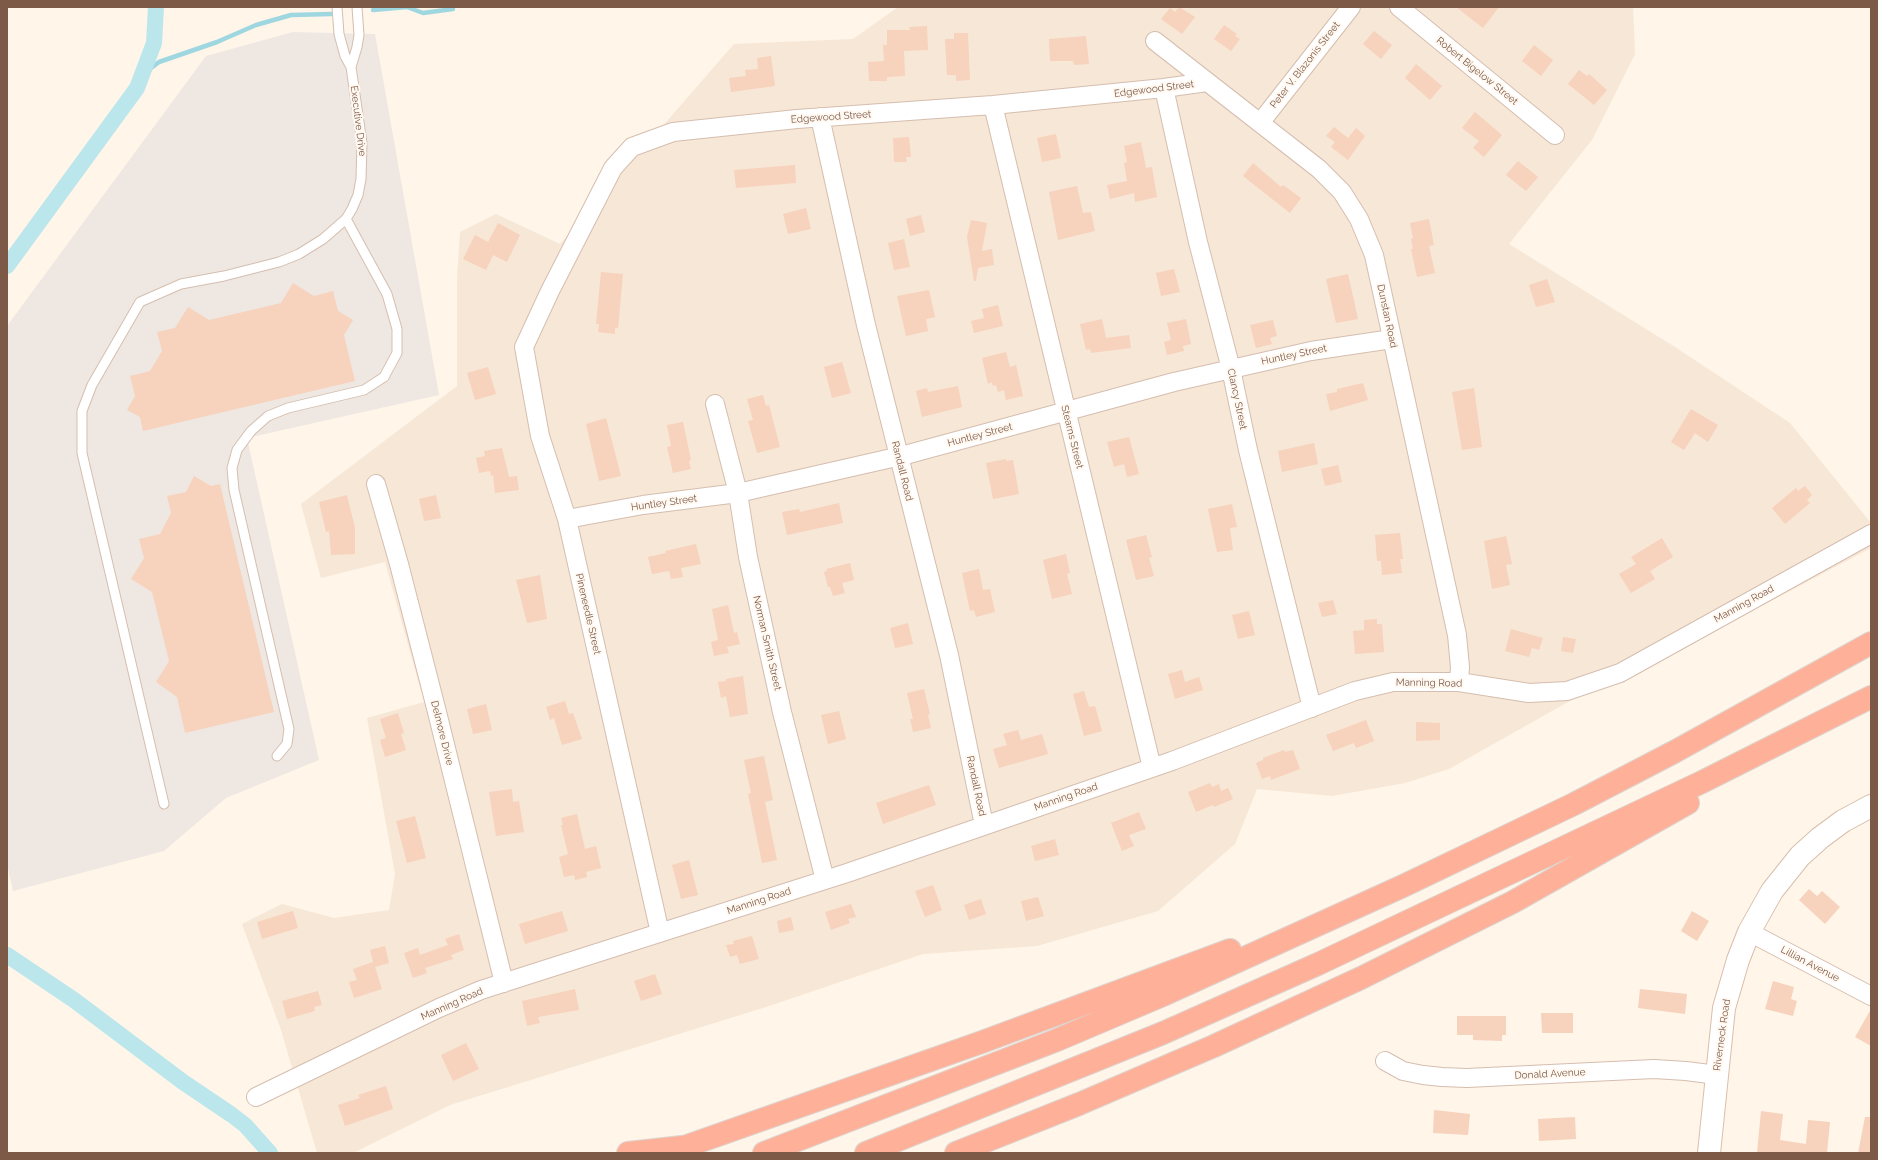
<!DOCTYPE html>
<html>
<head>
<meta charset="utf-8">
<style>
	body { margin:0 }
	#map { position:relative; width:1878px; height:1160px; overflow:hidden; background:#fff5e9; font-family:Raleway,sans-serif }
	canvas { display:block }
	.frame { position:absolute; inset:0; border:8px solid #7d5948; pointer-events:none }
</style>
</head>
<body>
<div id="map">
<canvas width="1878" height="1160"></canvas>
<div class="frame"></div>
</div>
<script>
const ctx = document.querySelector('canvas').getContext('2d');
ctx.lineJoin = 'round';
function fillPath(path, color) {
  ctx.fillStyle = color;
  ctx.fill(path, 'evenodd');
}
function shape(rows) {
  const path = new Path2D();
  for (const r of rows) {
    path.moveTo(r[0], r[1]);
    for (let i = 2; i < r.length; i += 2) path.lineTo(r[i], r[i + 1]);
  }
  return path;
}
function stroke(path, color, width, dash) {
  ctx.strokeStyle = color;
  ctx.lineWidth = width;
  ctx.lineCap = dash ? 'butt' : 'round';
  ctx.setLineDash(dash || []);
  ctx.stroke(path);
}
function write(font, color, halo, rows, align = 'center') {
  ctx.font = font + ' Raleway,sans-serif';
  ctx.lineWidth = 4;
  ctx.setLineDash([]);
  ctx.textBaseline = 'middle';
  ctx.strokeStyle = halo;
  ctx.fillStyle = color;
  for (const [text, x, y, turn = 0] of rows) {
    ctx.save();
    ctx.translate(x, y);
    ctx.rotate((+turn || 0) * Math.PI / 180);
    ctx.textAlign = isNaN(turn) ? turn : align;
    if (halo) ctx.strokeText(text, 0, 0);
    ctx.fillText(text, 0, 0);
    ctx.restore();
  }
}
const residential = shape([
	[898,7,1633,7,1635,54,1592,140,1509,244,1675,347,1790,423,1871,523,1871,548,1676,651,1577,697,1449,769,1405,783,1332,796,1257,789,1235,844,1158,911,1037,946,923,954,766,1007,450,1105,353,1153,317,1153,281,1030,242,924,282,904,334,918,389,910,395,874,367,718,424,702,385,562,321,578,301,504,457,386,457,278,460,232,496,214,560,244,734,44,853,39]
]);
const industrial = shape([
	[293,32,375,34,439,395,247,438,319,760,226,798,164,851,13,891,7,864,7,326,206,56]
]);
const stream = shape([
	[373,10,407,7,423,13,453,9],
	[142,75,159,62,217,42,256,25,291,15,331,14]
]);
const canal = shape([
	[7,266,137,88,154,43,156,7],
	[7,955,74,1000,183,1082,232,1115,245,1125,270,1153]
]);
const building = shape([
	[1179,7,1195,17,1182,34,1161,19,1170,8,1175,12],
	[1456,7,1499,7,1483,28],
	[1224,25,1237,34,1235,36,1240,39,1231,51,1214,39],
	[927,26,928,50,904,51,905,76,887,77,887,81,869,81,868,62,884,61,883,45,887,45,887,30,910,30,909,27],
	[1374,31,1392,45,1381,59,1363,44],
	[954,33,968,33,970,80,956,81,956,75,947,75,945,39,954,39],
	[1086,36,1089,64,1074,65,1073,61,1050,61,1049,39],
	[1534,45,1553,60,1541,76,1522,61],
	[771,56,775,86,731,92,729,78,746,76,745,70,758,69,757,58],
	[1416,64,1442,86,1430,100,1405,78],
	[1579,70,1587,76,1589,74,1607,90,1594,105,1568,84],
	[1475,112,1502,135,1484,157,1473,148,1479,141,1462,128],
	[1334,127,1348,138,1356,128,1365,136,1348,160,1331,147,1335,142,1326,136],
	[1056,134,1061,158,1042,162,1037,138],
	[909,137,911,157,906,157,907,162,894,162,893,138],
	[1141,142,1146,168,1152,167,1157,197,1135,202,1134,193,1110,199,1107,185,1127,181,1124,163,1127,162,1124,146],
	[1518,161,1538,177,1526,191,1506,175],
	[1253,163,1281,187,1283,185,1301,198,1290,213,1243,176],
	[795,165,796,183,736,188,734,170],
	[1077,186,1083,213,1091,212,1095,231,1058,240,1049,192],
	[806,208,811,229,788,234,783,214],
	[921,215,925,232,910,236,906,219],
	[1429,219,1434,245,1429,246,1435,273,1417,277,1411,249,1413,249,1411,239,1413,238,1410,223],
	[971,220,987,223,982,251,992,249,994,265,978,268,976,281,974,281,967,237],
	[498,223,520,235,507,262,493,255,486,270,463,259,475,235,488,242],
	[904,239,910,267,894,270,888,243],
	[1174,269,1180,292,1161,296,1156,273],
	[601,272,623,274,618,328,615,328,615,334,598,332,599,324,596,324],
	[1348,274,1358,319,1336,323,1326,279],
	[1547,279,1555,302,1536,307,1529,285],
	[293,283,314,296,333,291,338,311,353,320,344,335,355,381,143,431,140,417,127,410,135,396,130,376,150,371,162,351,157,332,175,328,188,307,209,320,281,303],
	[929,290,935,317,926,319,928,331,906,336,897,296],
	[998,305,1003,326,974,333,971,321,984,318,982,309],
	[1102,319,1106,338,1129,335,1131,348,1091,353,1090,349,1086,350,1080,324],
	[1186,319,1191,344,1183,346,1184,351,1167,355,1164,342,1171,340,1167,323],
	[1273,320,1277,336,1270,338,1272,344,1256,348,1250,325],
	[1006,352,1010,367,1016,365,1023,396,1006,400,1004,390,998,392,996,385,993,386,992,382,988,384,982,358],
	[842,362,851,393,832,398,824,367],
	[488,367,496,394,475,400,467,373],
	[1363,383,1368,400,1330,411,1326,394,1337,392,1337,389],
	[958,386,962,407,922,417,916,391,927,388,928,392],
	[1474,388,1482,447,1462,450,1452,392],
	[763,395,766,406,769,405,780,447,757,453,748,421,753,420,747,399],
	[1691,409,1718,425,1708,442,1695,433,1684,450,1671,442],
	[606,418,621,476,599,481,586,424],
	[683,422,691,460,689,461,691,469,673,473,667,447,671,446,667,425],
	[1129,437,1139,474,1127,477,1124,464,1114,467,1107,442],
	[1314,443,1318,464,1282,472,1278,451],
	[502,448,509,477,517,476,519,490,495,493,493,475,491,476,490,471,479,473,476,458,485,456,484,451],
	[1006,459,1006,461,1013,460,1019,494,993,499,986,463],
	[1338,465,1342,482,1325,486,1321,469],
	[194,476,211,486,220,484,274,712,185,733,177,697,156,682,169,661,152,592,131,579,144,558,139,539,160,534,171,513,167,496,186,492],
	[1805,486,1812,495,1807,500,1810,503,1785,524,1772,508,1796,488,1798,491],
	[347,495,355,528,355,554,331,555,329,531,326,532,319,502],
	[436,495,441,518,424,521,419,499],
	[839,503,843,523,787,535,782,512,799,509,800,512],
	[1232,504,1237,527,1230,528,1233,550,1217,552,1208,509],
	[1400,533,1403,559,1400,559,1402,573,1382,575,1381,561,1377,561,1375,535],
	[1146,535,1152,557,1149,558,1154,576,1136,580,1126,540],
	[1506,536,1512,564,1506,565,1510,585,1492,589,1484,541],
	[1662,538,1673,557,1650,571,1655,579,1631,593,1619,574,1636,564,1631,557],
	[696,544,701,564,681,568,683,577,671,579,669,571,652,574,648,557,666,553,665,551],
	[1066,554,1070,573,1067,574,1072,594,1052,599,1043,560],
	[850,563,854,580,842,583,845,593,833,596,830,587,828,587,824,572,827,571,826,569],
	[979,569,983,590,990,589,995,612,976,617,974,610,970,611,962,573],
	[540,575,547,619,527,623,516,580],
	[1333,600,1337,614,1322,617,1318,603],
	[728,605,734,633,737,632,740,644,727,647,729,653,714,656,711,642,718,640,712,609],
	[1249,611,1255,635,1238,639,1232,615],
	[1377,619,1377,624,1382,624,1384,652,1355,654,1353,631,1364,630,1364,620],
	[908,623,913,644,895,648,890,628],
	[1511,629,1543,638,1539,650,1532,648,1529,657,1505,651],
	[1563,637,1576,639,1573,653,1561,651],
	[1182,670,1185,682,1199,677,1203,690,1175,699,1168,674],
	[743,676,748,714,730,717,726,696,721,698,718,682,726,681,726,679],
	[924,689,930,714,928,715,931,728,913,732,910,719,913,719,907,693],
	[1084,691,1089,707,1095,706,1102,731,1084,736,1073,694],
	[565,701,569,714,573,713,582,739,562,745,554,718,550,720,546,707],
	[486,704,492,730,473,734,467,709],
	[839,711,846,739,828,744,821,715],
	[398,713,404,733,401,734,406,750,385,757,380,740,386,738,380,719],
	[1366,720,1374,741,1356,748,1354,743,1333,751,1326,735],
	[1416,722,1440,723,1440,740,1416,741],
	[1018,730,1021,740,1042,734,1048,754,999,768,993,749,1007,745,1003,734],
	[1284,750,1285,752,1293,750,1300,769,1271,780,1270,776,1262,779,1256,763,1263,760,1263,758],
	[764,756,773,800,765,802,777,860,762,863,748,794,751,793,744,760],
	[1210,783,1212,787,1219,784,1221,791,1228,788,1233,799,1214,807,1213,805,1196,812,1188,792],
	[929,785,936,805,883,824,876,803],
	[512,789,513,802,519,801,524,832,496,836,489,792],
	[1139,812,1146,829,1129,835,1134,846,1122,851,1111,823],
	[577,814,585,849,596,846,601,868,586,872,587,877,575,880,574,875,564,877,559,857,568,854,561,825,563,825,561,818],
	[415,816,426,858,407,863,396,821],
	[1055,839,1059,855,1035,861,1031,846],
	[689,860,698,895,681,899,672,865],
	[933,885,942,910,925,917,915,891],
	[1809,889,1817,896,1822,891,1840,907,1825,924,1799,900],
	[1038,897,1044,916,1026,921,1021,901],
	[981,899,986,914,969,920,964,905],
	[851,904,856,917,848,919,850,923,831,930,825,912],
	[293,911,298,928,262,939,257,922],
	[562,911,568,931,525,944,519,924],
	[1692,911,1709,921,1697,941,1681,931],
	[791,917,794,930,779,933,777,921],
	[459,934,464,950,451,955,453,959,425,968,427,973,413,978,404,953,418,948,420,955,448,945,445,939],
	[752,936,759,959,740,964,737,955,730,957,726,945,734,944,733,941],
	[385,946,389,963,375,967,382,989,354,998,349,982,357,980,353,969,373,962,370,950],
	[655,974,662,994,641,1001,634,981],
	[1773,981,1794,987,1791,999,1797,1001,1793,1016,1765,1009],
	[575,989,579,1010,538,1017,540,1023,527,1026,522,1001],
	[1640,989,1687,994,1685,1014,1638,1008],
	[318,991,322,1005,314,1007,315,1011,287,1019,282,1001],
	[1871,1009,1871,1046,1855,1037],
	[1541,1013,1573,1013,1573,1033,1542,1033],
	[1457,1016,1506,1016,1506,1035,1502,1035,1502,1041,1473,1040,1473,1035,1457,1035],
	[466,1043,479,1069,453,1081,441,1055],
	[386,1086,393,1109,345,1126,338,1105,360,1098,358,1095],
	[1434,1110,1470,1114,1468,1135,1433,1133],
	[1761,1111,1783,1114,1780,1140,1806,1144,1808,1120,1830,1122,1827,1153,1757,1153],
	[1575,1117,1576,1139,1539,1141,1538,1119],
	[1865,1117,1871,1117,1871,1153,1858,1153]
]);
const service = shape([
	[351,67,357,47,359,35,357,7],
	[277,756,287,744,289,729,234,490,232,468,237,450,251,431,268,416,288,408,364,390,384,377,397,353,397,329,387,294,346,219],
	[164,804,82,453,82,411,92,385,140,302,181,284,224,276,279,262,299,254,323,239,346,219,352,209,358,195,361,179,362,143,351,67,345,56,339,34,337,7]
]);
const minor = shape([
	[1399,7,1555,135],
	[1155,41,1319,169,1342,192,1359,219,1374,255,1457,635,1460,667,1459,682],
	[1164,88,1198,242,1231,369,1248,450,1312,708],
	[993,105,1152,768],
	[820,117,866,325,949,655,984,825],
	[1260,123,1351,7],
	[715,404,738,493,748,557,782,712,825,880],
	[376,484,399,564,437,712,504,983],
	[567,519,643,505,738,493,905,455,1174,382,1311,351,1392,339],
	[1749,932,1871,996],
	[660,933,567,519,540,436,524,347,550,291,613,168,632,147,673,132,797,119,993,105,1164,88,1207,82],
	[1385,1061,1403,1071,1423,1075,1442,1077,1467,1078,1654,1069,1686,1071,1717,1075],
	[256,1097,439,1008,481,990,847,873,1172,761,1355,691,1393,682,1459,682,1529,693,1567,691,1620,673,1871,534]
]);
const secondary = shape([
	[1709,1153,1724,1008,1738,960,1749,932,1772,891,1800,856,1820,838,1843,821,1871,806]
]);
const motorway = shape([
	[628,1153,682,1147],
	[667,1153,982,1042,1230,950],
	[764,1153,1057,1040,1163,995,1403,886,1574,804,1674,752,1871,643],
	[866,1153,1163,1033,1318,964,1702,782,1871,697],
	[956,1153,1079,1104,1214,1046,1361,978,1513,902,1688,803]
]);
const streetNames = [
	["Peter V. Blazonis Street",1305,65,-52],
	["Robert Bigelow Street",1477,71,39],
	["Edgewood Street",1154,89,-7],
	["Edgewood Street",831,117,-4],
	["Executive Drive",358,121,83],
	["Dunstan Road",1387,316,78],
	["Huntley Street",1294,355,-12],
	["Clancy Street",1237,399,78],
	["Huntley Street",980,435,-15],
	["Stearns Street",1072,437,76],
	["Randall Road",902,471,76],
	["Huntley Street",664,503,-8],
	["Manning Road",1744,604,-29],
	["Pineneedle Street",588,614,77],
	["Norman Smith Street",767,643,77],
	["Manning Road",1429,683,1],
	["Delmore Drive",442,733,76],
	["Randall Road",976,786,78],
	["Manning Road",1066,797,-19],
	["Manning Road",759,901,-18],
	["Lillian Avenue",1810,964,28],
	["Manning Road",452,1004,-24],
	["Riverneck Road",1722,1035,-82],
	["Donald Avenue",1550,1074,-3]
];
fillPath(residential, '#f7e7d6');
fillPath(industrial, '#efe8e2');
stroke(stream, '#9ed7df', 4.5);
stroke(canal, '#bae6ec', 16);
fillPath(building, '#f7d2bd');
stroke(service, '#d5beaf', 11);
stroke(minor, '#d5beaf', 20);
stroke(secondary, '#d9beab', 24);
stroke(motorway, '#ddd4cf', 24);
stroke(service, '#fff', 9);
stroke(minor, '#fff', 18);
stroke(secondary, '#fff', 22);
stroke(motorway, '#ffb099', 22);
write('10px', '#7d5948', '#fff9f1', streetNames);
</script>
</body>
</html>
